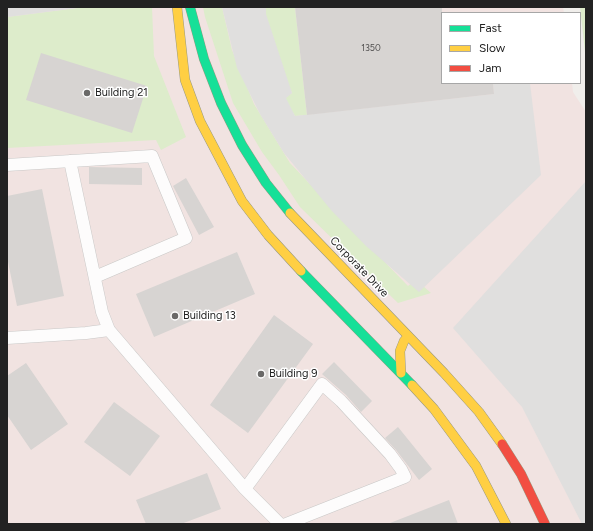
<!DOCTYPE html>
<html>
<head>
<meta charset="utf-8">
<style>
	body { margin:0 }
	#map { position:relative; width:593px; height:531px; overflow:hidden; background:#f0eeeb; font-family:Figtree,sans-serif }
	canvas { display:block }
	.frame { position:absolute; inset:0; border:8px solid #222; pointer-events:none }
	.legend { position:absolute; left:441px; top:12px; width:140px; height:72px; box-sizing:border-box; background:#fff; border:1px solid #a7a7a7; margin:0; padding:5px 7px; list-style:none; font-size:12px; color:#222 }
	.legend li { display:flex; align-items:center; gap:8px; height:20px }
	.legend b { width:20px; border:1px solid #a7a7a7 }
</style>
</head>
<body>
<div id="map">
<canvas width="593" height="531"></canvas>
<div class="frame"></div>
<ul class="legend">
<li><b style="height:5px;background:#16e098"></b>Fast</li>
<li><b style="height:5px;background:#ffcf43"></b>Slow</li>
<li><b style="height:5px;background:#f24e42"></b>Jam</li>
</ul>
</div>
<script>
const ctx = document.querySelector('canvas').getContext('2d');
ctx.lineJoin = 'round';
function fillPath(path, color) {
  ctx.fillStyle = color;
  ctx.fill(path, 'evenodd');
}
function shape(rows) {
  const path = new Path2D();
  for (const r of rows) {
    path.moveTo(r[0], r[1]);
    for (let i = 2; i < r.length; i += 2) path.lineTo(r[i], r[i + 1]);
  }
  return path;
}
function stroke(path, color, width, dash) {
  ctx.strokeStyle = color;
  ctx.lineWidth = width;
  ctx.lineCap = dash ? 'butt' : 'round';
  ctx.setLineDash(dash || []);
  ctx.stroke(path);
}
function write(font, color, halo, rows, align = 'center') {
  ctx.font = font + ' Figtree,sans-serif';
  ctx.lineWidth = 3;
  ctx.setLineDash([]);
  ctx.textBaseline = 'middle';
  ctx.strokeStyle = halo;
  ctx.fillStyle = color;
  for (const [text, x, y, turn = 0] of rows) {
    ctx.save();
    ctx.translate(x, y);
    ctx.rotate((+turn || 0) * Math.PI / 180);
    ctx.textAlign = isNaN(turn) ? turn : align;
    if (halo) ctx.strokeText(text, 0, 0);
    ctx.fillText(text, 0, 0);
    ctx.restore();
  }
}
const commercial = shape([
	[7,7,563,7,564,13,442,13,442,83,572,83,573,92,586,112,586,524,7,524]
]);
const grass = shape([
	[85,7,152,7,154,56,186,137,161,150,156,140,7,148,7,17],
	[203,7,222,7,232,50,254,104,290,163,344,220,408,286,416,280,431,293,398,303,300,207,279,175,262,152,233,103,205,17],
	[257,7,295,7,307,115,295,116,284,99,292,93],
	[580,7,586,7,586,62,586,61]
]);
const parking = shape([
	[7,7,85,7,7,17],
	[222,7,266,7,266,14,292,93,286,98,295,116,494,94,493,83,530,83,541,175,419,292,366,246,331,210,284,153,260,114,237,68],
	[586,181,586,524,582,524,522,407,453,328]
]);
const building = shape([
	[295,7,442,7,442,83,493,83,494,94,307,115],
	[41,53,147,86,132,133,26,100],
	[89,167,142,168,142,185,89,184],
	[186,178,214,227,199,235,173,186],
	[42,189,64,296,17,306,7,257,7,196],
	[237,252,255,294,154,337,136,294],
	[274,315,313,344,248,433,210,405],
	[334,362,372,401,361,412,346,395,322,374],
	[26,363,68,424,31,450,7,415,7,376],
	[114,402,160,436,130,476,84,442],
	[398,427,432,469,419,480,396,450,385,438],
	[207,473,221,509,181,524,146,524,136,500],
	[449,500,458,524,390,524,390,523]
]);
const street = shape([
	[70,161,102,312,109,330,245,489,280,524],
	[7,165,152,156,186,238,95,277],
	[7,338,86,333,109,330],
	[245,489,322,384,341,401,390,454,401,469,405,477,286,524]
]);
const fast = shape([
	[190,7,204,59,221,103,242,145,266,183,290,213],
	[301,271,412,385]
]);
const slow = shape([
	[177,7,185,80,200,121,242,201,268,235,301,271],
	[290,213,444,373,479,412,502,444],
	[401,373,400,351,404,341,408,336],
	[412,385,434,409,476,466,506,524]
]);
const jam = shape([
	[502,444,521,474,545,524]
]);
const markers = [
	[87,93,4,"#6a6968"],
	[175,316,4,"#6a6968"],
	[261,374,4,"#6a6968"]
];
const numberNames = [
	["1350",371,48]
];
const poiNames = [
	["Building 21",95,93],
	["Building 13",183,316],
	["Building 9",269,374]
];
const streetNames = [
	["Corporate Drive",359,267,46]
];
fillPath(commercial, '#f1e3e1');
fillPath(grass, '#ddeccb');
fillPath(parking, '#e0dfde');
fillPath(building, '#d7d4d2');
stroke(street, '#c9c8c7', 13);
stroke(fast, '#999a82', 10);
stroke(slow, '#999a82', 10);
stroke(jam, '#999a82', 10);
stroke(street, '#fdfcfc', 12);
stroke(fast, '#16e098', 9);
stroke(slow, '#ffcf43', 9);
stroke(jam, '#f24e42', 9);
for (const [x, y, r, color] of markers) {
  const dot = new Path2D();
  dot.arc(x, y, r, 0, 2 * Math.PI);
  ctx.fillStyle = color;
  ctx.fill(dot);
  stroke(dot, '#fff', 1.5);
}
write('9px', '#4f4e4e', null, numberNames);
write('11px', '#222', '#fff', poiNames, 'left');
write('11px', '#222', '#fff', streetNames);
</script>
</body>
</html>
